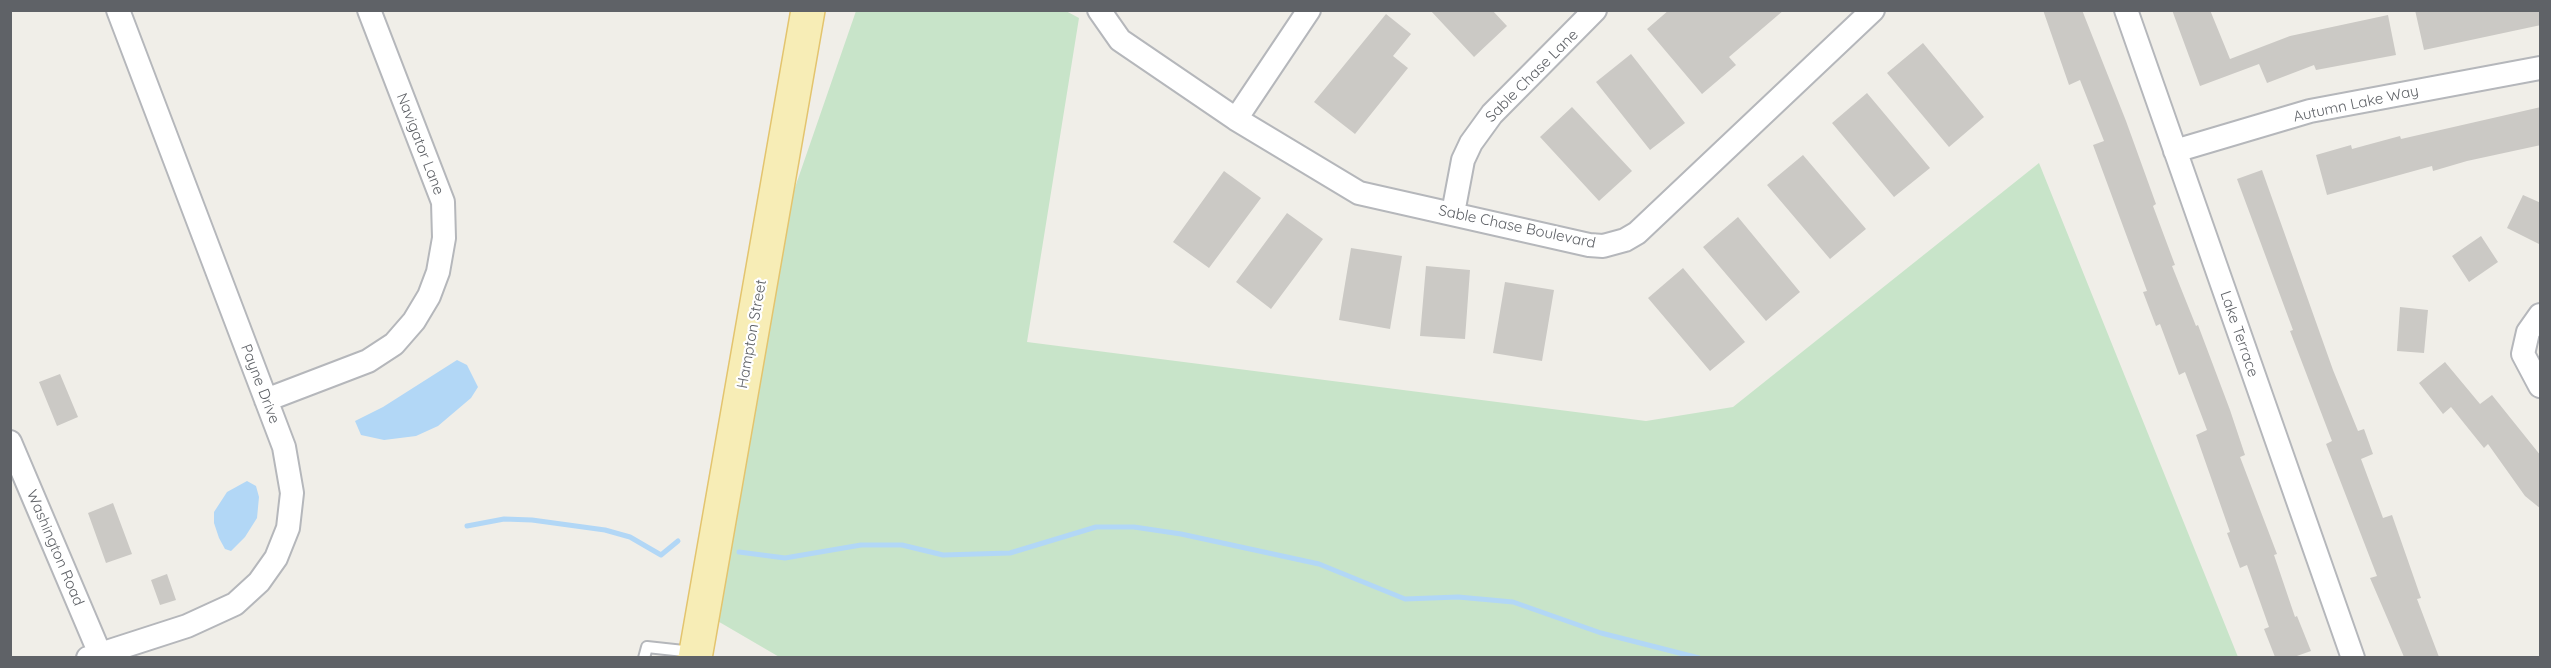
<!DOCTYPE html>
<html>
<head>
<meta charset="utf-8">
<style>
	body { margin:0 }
	#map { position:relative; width:2551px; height:668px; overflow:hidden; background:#f0eee8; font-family:Quicksand,sans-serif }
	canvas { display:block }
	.frame { position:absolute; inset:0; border:12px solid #5f6267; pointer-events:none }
</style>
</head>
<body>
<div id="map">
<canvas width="2551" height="668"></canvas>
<div class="frame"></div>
</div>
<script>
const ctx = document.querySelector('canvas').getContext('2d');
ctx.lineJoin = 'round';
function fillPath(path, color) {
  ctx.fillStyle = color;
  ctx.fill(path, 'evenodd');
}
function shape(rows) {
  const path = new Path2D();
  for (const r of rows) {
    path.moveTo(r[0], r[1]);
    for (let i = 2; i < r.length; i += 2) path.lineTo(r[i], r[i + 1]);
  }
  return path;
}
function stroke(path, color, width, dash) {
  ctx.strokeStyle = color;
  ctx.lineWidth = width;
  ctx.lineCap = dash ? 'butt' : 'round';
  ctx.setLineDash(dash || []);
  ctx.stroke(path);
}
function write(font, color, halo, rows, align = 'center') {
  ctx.font = font + ' Quicksand,sans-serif';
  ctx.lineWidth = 4.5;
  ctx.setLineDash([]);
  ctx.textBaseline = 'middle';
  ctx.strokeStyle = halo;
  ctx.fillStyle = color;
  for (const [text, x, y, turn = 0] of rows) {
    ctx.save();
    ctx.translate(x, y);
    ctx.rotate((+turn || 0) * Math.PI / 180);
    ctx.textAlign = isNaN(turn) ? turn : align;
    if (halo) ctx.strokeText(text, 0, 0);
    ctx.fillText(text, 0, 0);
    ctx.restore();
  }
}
const green = shape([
	[1064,10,1079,18,1027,342,1646,421,1733,407,2039,163,2238,657,781,658,697,609,763,280,856,11]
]);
const water = shape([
	[457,360,467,365,478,387,471,398,438,426,416,436,384,440,361,435,355,421,383,407],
	[247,481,256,486,259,497,257,518,245,537,231,551,225,549,219,538,214,523,214,512,227,492]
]);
const stream = shape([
	[467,526,504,519,532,520,605,530,630,537,661,555,678,541],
	[739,552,785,558,861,545,902,545,943,555,1010,553,1096,527,1134,527,1181,534,1319,564,1405,599,1458,597,1513,602,1601,633,1699,658]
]);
const building = shape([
	[1430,10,1492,10,1507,26,1474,57],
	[1669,10,1784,10,1729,57,1736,65,1702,94,1647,29],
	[2043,10,2082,10,2126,121,2156,204,2153,206,2175,265,2172,266,2196,326,2198,325,2230,410,2245,455,2240,457,2277,554,2274,555,2295,617,2297,616,2311,651,2294,657,2275,657,2264,629,2269,627,2247,565,2240,568,2227,533,2230,532,2196,435,2207,430,2185,372,2179,375,2160,324,2156,326,2143,292,2147,291,2093,145,2104,141,2080,80,2069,85],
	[2172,10,2210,10,2230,59,2290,36,2388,15,2396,55,2316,70,2314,65,2267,83,2259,64,2200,86],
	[2415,10,2541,10,2541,25,2424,50],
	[1386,14,1411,34,1393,56,1408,68,1355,134,1314,102],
	[1923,43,1984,117,1949,147,1887,73],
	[1631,54,1685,123,1650,150,1596,82],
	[1867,93,1930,168,1894,197,1832,123],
	[1572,107,1632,171,1599,201,1540,137],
	[2541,107,2541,145,2467,161,2433,171,2432,166,2327,195,2316,155,2351,145,2352,149,2400,136,2401,139],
	[1803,155,1866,229,1830,259,1767,185],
	[2262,170,2333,370,2358,431,2364,429,2373,454,2361,459,2383,518,2392,515,2421,598,2417,599,2439,657,2404,657,2370,578,2377,576,2326,444,2332,441,2290,331,2293,330,2237,179],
	[1224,171,1261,198,1209,268,1173,242],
	[2523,195,2541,203,2541,245,2507,228],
	[1287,213,1323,239,1271,309,1236,282],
	[1738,217,1800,292,1766,321,1703,247],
	[2481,236,2498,262,2469,282,2452,256],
	[1351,248,1402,256,1390,329,1339,320],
	[1426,266,1470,270,1465,339,1420,336],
	[1683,268,1745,342,1710,371,1648,298],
	[1505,282,1554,290,1542,361,1493,353],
	[2400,307,2428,310,2424,353,2397,351],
	[2445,362,2480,404,2492,395,2541,456,2541,509,2525,496,2488,444,2484,448,2451,407,2443,414,2419,383],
	[60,374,78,417,57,426,39,382],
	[113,503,132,554,106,563,88,513],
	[167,574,176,600,160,605,151,580]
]);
const lane = shape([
	[644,658,647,647,693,652]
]);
const street = shape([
	[1099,10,1120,40,1236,119,1359,193,1589,245,1603,246,1625,240,1637,233,1873,10],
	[2126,10,2353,658],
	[1236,119,1309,10],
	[2175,151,2310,111,2540,68],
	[1453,213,1463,160,1471,143,1492,114,1595,10],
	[2540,315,2528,332,2523,354,2540,386],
	[266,400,368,361,394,344,414,321,429,296,438,272,444,238,443,202,369,10],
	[10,442,100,654],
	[88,658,187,626,235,604,259,582,276,558,288,528,292,493,284,447,118,10]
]);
const primary = shape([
	[695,658,808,10]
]);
const streetNames = [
	["Sable Chase Lane",1532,76,-45],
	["Autumn Lake Way",2356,104,-12],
	["Navigator Lane",420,144,69],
	["Sable Chase Boulevard",1517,227,12],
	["Hampton Street",752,334,-80],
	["Lake Terrace",2239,334,71],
	["Payne Drive",260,384,69],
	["Washington Road",55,548,67]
];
fillPath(green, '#c8e4c9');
fillPath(water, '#b2d7f6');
stroke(stream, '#b2d7f6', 5);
fillPath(building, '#cbc9c5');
stroke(lane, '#b5b7bb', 14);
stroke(street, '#b5b7bb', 26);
stroke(primary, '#e3c46e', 36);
stroke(lane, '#fff', 10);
stroke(street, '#fff', 22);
stroke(primary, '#f7edb6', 33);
write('15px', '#5f6267', '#fff', streetNames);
</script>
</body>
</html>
